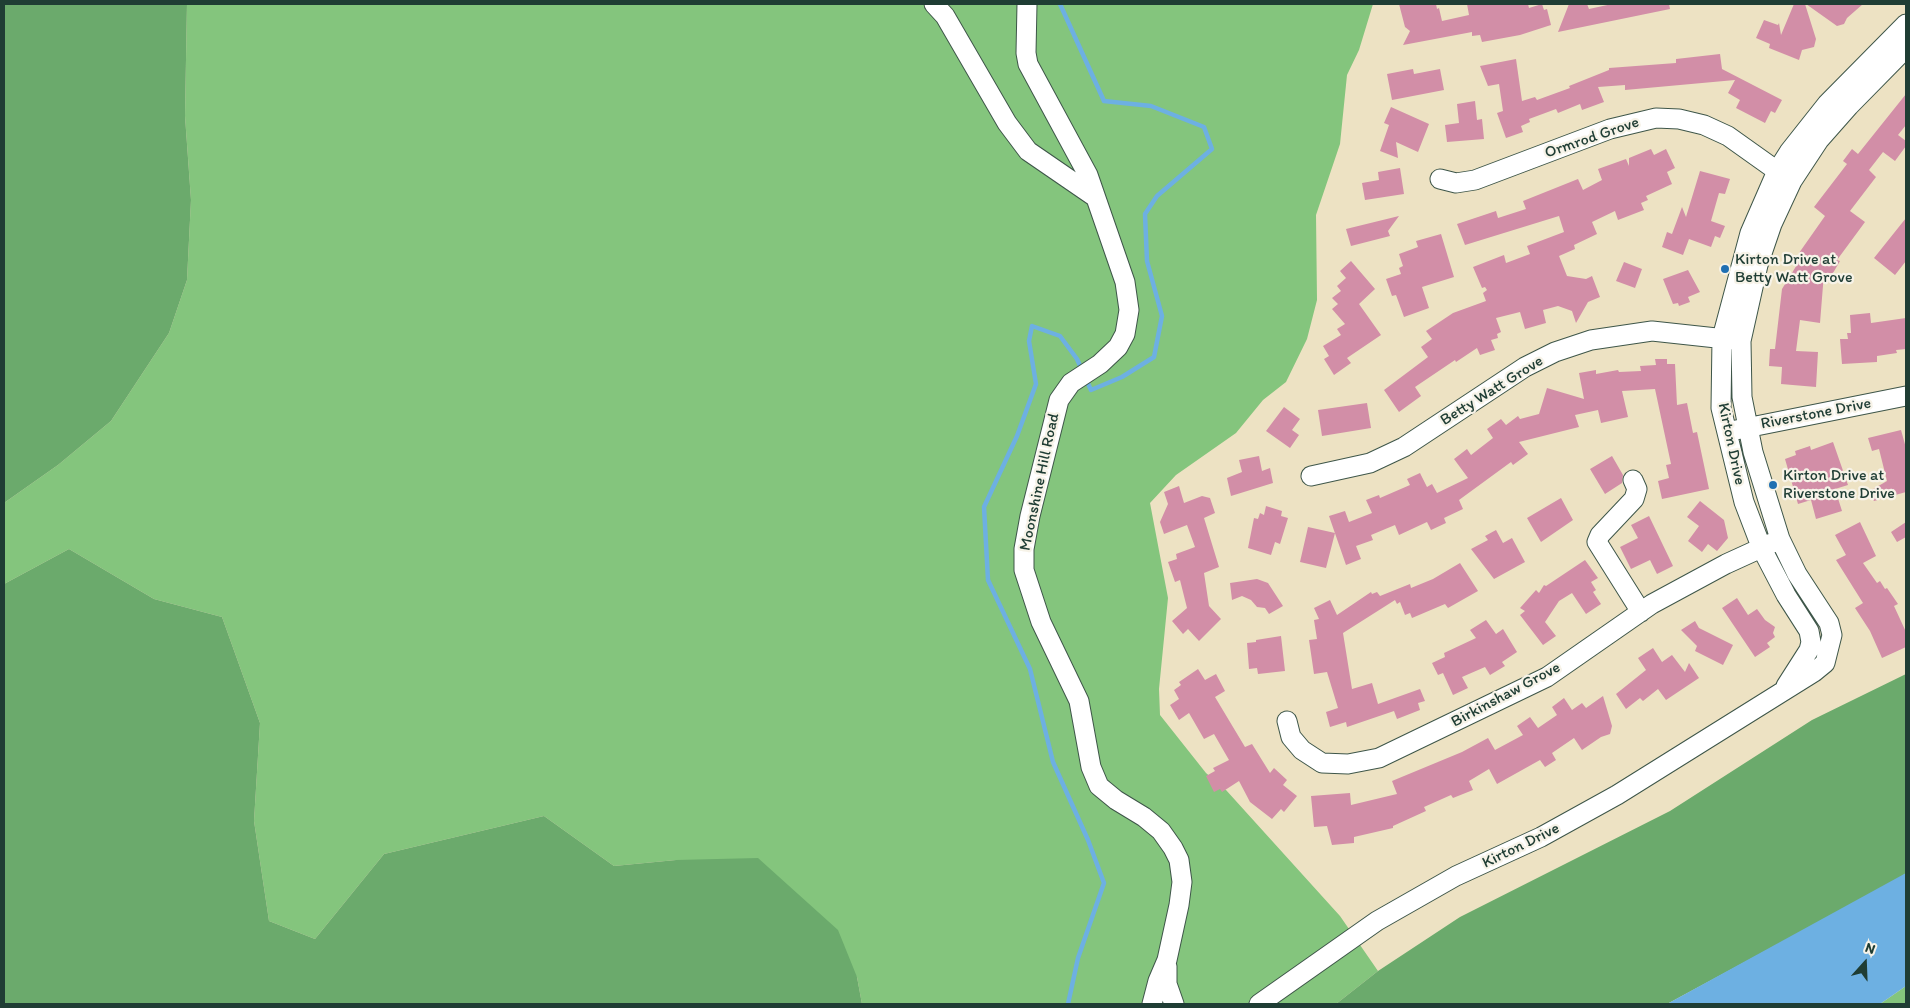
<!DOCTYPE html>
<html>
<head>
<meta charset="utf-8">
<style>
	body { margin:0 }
	#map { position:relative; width:1910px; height:1008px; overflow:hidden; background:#ede2c3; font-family:Itim,sans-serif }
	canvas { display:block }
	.frame { position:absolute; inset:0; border:5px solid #1f3d34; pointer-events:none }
	.north { position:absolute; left:1840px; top:938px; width:50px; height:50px; -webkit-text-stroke:4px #f7f3e8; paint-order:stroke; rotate:20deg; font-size:14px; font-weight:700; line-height:20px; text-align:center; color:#1f3d34 }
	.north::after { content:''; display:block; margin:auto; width:18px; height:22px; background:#1f3d34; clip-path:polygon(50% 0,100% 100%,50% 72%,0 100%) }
</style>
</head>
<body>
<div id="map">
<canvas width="1910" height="1008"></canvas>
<div class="frame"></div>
<div class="north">N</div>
</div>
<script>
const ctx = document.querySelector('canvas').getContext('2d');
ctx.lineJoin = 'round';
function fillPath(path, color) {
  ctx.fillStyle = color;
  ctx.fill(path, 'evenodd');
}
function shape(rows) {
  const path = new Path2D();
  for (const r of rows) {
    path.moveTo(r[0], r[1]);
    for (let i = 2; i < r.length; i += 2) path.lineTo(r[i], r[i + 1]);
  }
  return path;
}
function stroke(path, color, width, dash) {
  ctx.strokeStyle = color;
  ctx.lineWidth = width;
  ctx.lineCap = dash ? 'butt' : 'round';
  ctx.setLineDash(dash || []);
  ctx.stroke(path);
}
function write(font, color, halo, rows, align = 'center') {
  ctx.font = font + ' Itim,sans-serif';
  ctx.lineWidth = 4.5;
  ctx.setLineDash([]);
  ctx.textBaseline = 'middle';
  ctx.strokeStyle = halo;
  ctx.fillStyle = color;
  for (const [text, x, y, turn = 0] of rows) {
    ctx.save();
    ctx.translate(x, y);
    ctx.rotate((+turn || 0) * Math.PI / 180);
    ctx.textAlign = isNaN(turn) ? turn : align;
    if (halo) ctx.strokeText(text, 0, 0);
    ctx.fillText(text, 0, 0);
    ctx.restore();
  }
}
const green = shape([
	[187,4,1373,4,1359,50,1347,75,1340,144,1316,215,1317,300,1307,339,1286,382,1263,400,1236,433,1176,475,1150,503,1168,598,1159,689,1160,715,1206,773,1226,790,1340,916,1378,971,1336,1004,862,1004,857,977,676,860,614,866,544,816,384,854,315,939,269,921,254,821,260,723,222,617,154,599,69,549,4,584,4,503,58,465,111,421,169,333,187,280,191,200,185,116],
	[1906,986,1906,1004,1880,1004]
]);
const forest = shape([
	[4,4,187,4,185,116,191,200,187,280,169,333,111,421,58,465,4,503],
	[69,549,154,599,222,617,260,723,254,821,269,921,315,939,384,854,544,816,614,866,676,860,758,858,838,930,857,977,862,1004,4,1004,4,584],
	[1906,674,1906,873,1897,880,1667,1004,1336,1004,1378,971,1460,917,1670,811,1812,720]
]);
const water = shape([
	[1906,873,1906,986,1880,1004,1667,1004]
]);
const stream = shape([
	[1060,4,1104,101,1151,106,1204,127,1212,149,1157,196,1145,214,1147,261,1162,316,1154,357,1122,377,1091,390,1086,379],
	[1068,1004,1078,958,1104,883,1088,840,1053,762,1030,669,988,580,984,507,1017,436,1036,384,1029,341,1032,326,1060,336,1077,359,1082,370]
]);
const building = shape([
	[1399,4,1436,4,1437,9,1439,8,1442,21,1469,15,1467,4,1528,4,1529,8,1542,4,1544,10,1547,9,1551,25,1520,35,1482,42,1480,35,1472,36,1472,32,1403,45,1410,31,1405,27],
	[1569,4,1587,4,1589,9,1612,4,1669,4,1670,9,1558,32],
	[1794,4,1805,4,1816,39,1814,47,1802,50,1799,60,1769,48,1770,44,1756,38,1764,20,1778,25,1779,23,1781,35],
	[1806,4,1863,4,1847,18,1844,24,1837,26],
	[1720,54,1722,69,1782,100,1775,113,1771,111,1765,123,1736,108,1740,100,1728,93,1735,80,1625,90,1625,85,1598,87,1604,102,1582,110,1580,104,1558,113,1556,109,1529,119,1530,122,1521,126,1523,132,1506,138,1497,113,1503,111,1499,84,1488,86,1480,66,1516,59,1522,101,1535,97,1537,100,1570,88,1569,86,1609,70,1609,68,1676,63,1676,59],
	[1413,69,1414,74,1440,69,1444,90,1392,100,1387,74],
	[1906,94,1906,125,1898,135,1906,141,1906,146,1895,161,1883,152,1869,170,1876,177,1850,211,1865,222,1837,260,1840,261,1833,273,1824,273,1820,323,1800,320,1796,351,1818,352,1816,387,1781,384,1782,367,1769,366,1770,349,1775,349,1782,289,1803,255,1799,253,1825,216,1814,207,1847,164,1843,161,1852,149,1858,154],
	[1475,101,1477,120,1482,119,1484,139,1447,142,1445,125,1459,123,1457,104],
	[1391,107,1429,124,1418,152,1396,142,1398,158,1380,151,1389,125,1384,123],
	[1651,149,1654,155,1666,149,1675,168,1667,172,1672,184,1646,196,1648,200,1641,203,1644,210,1618,220,1615,211,1592,222,1597,234,1574,245,1575,249,1559,256,1567,276,1586,279,1592,276,1600,297,1588,302,1576,323,1572,311,1558,306,1543,310,1546,323,1525,329,1520,312,1496,318,1501,332,1497,334,1498,338,1491,340,1495,350,1480,355,1477,348,1456,362,1455,360,1415,387,1421,396,1399,412,1384,390,1428,357,1421,347,1432,339,1426,331,1453,313,1486,301,1483,293,1487,290,1485,287,1482,288,1473,267,1504,255,1506,263,1530,254,1527,246,1564,232,1559,216,1465,245,1457,224,1496,211,1498,218,1526,209,1523,201,1578,179,1583,190,1602,180,1598,169,1626,159,1629,166,1629,158],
	[1400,168,1404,194,1365,200,1362,183,1379,180,1378,172],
	[1700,171,1730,179,1725,194,1719,193,1711,221,1725,226,1720,238,1715,236,1711,247,1689,239,1683,255,1662,247,1667,232,1672,234,1682,207,1686,217],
	[1399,216,1388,231,1390,236,1351,246,1346,229],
	[1906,218,1906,261,1895,275,1874,258],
	[1441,234,1454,277,1422,287,1429,308,1404,317,1396,295,1392,296,1386,279,1401,274,1399,268,1403,266,1399,254,1418,247,1416,241],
	[1351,261,1375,289,1359,304,1381,335,1347,358,1351,363,1334,375,1324,359,1329,356,1323,346,1341,335,1337,329,1345,324,1332,309,1338,304,1332,298,1341,291,1337,286,1346,278,1340,271],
	[1624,262,1642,269,1635,288,1616,281],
	[1688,270,1700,292,1688,297,1690,302,1679,306,1678,303,1673,304,1663,279],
	[1870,313,1871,323,1906,318,1906,349,1896,350,1897,353,1877,356,1877,362,1842,364,1840,339,1848,339,1847,333,1851,333,1850,315],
	[1655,359,1667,359,1667,364,1675,364,1677,405,1687,403,1693,433,1697,432,1709,489,1662,499,1658,481,1669,478,1666,465,1671,464,1655,389,1622,391,1628,417,1601,423,1598,410,1575,415,1579,427,1519,442,1528,454,1513,465,1511,462,1459,500,1463,509,1444,518,1446,523,1431,530,1427,522,1399,535,1395,525,1371,535,1373,540,1356,546,1361,559,1346,565,1329,516,1345,511,1349,522,1372,513,1366,500,1379,495,1380,498,1410,485,1407,479,1420,473,1427,487,1432,484,1437,493,1468,478,1454,459,1467,449,1471,455,1493,438,1487,429,1501,419,1506,425,1518,416,1520,419,1539,414,1547,388,1584,399,1579,373,1596,370,1596,374,1618,370,1619,372,1641,371,1640,366,1656,365],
	[1367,403,1371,428,1322,436,1318,410],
	[1284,407,1300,419,1292,430,1299,435,1290,448,1266,431],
	[1901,430,1906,448,1906,492,1874,501,1868,492,1887,481,1879,449,1872,451,1868,438],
	[1833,442,1848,485,1835,489,1842,511,1816,519,1811,500,1798,504,1785,459,1796,455,1795,451,1810,446,1811,450],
	[1259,456,1262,471,1270,468,1273,483,1231,496,1227,478,1242,472,1239,460],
	[1612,456,1623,475,1622,483,1605,494,1590,469],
	[1179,486,1184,503,1202,496,1210,498,1215,513,1204,518,1219,567,1204,573,1209,606,1221,619,1199,641,1188,629,1183,634,1172,621,1187,608,1180,580,1175,582,1168,562,1177,559,1176,554,1195,547,1187,525,1164,534,1160,522,1168,504,1164,492],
	[1561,498,1573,520,1541,542,1527,518],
	[1700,501,1724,520,1728,538,1717,551,1708,544,1702,552,1688,541,1699,526,1687,517],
	[1266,506,1282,511,1281,516,1288,518,1280,544,1275,542,1271,555,1248,548,1254,518,1258,519,1260,513,1264,515],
	[1649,516,1673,566,1657,574,1650,560,1631,569,1620,547,1638,538,1631,525],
	[1860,522,1876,556,1863,563,1877,583,1880,581,1885,589,1887,588,1898,604,1894,606,1906,632,1906,647,1882,658,1870,631,1855,608,1863,603,1836,560,1846,555,1835,535],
	[1906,522,1906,537,1897,542,1891,532],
	[1308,527,1335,533,1326,568,1300,562],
	[1496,530,1503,543,1512,538,1525,562,1494,579,1471,549,1488,540,1485,536],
	[1585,560,1598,578,1591,582,1596,590,1593,592,1601,604,1586,614,1572,593,1559,601,1545,622,1556,636,1543,645,1520,615,1525,611,1520,608,1536,590,1539,593,1544,585,1546,586],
	[1460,563,1478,591,1448,608,1445,604,1412,618,1410,613,1405,615,1400,602,1397,604,1395,600,1343,633,1352,689,1372,683,1378,704,1420,689,1425,701,1418,703,1420,710,1397,719,1394,711,1347,727,1346,722,1330,727,1326,712,1338,708,1327,672,1314,674,1309,640,1317,639,1314,620,1319,619,1314,608,1330,600,1337,615,1371,592,1372,594,1377,592,1380,596,1410,584,1411,588,1433,579],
	[1257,579,1268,583,1283,606,1269,614,1265,608,1257,607,1251,600,1242,596,1232,600,1230,583],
	[1737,598,1748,615,1757,609,1765,620,1775,627,1773,633,1775,637,1767,643,1770,647,1755,657,1722,608],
	[1486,620,1496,634,1503,629,1517,652,1502,662,1505,666,1490,675,1485,667,1462,677,1468,688,1453,695,1443,673,1438,675,1432,663,1445,657,1444,653,1476,638,1470,630],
	[1695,621,1699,628,1733,645,1723,665,1695,651,1697,646,1681,630],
	[1281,636,1285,671,1258,674,1257,668,1249,669,1247,643,1256,642,1256,640],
	[1653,648,1662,662,1672,655,1685,672,1689,663,1699,678,1666,700,1658,689,1643,701,1640,698,1626,709,1616,694,1646,670,1638,658],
	[1198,669,1205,680,1216,674,1225,691,1215,697,1245,747,1252,744,1270,773,1274,768,1287,780,1283,785,1297,796,1284,812,1281,809,1272,819,1250,802,1239,781,1222,792,1220,789,1214,792,1206,776,1215,771,1213,768,1229,760,1214,734,1204,739,1189,713,1179,720,1170,705,1179,699,1174,690,1181,685,1179,682],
	[1603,696,1612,726,1610,734,1601,737,1582,750,1574,738,1552,753,1556,760,1545,767,1540,760,1497,784,1489,769,1469,781,1473,790,1453,798,1451,795,1424,807,1426,811,1393,826,1393,828,1354,837,1354,843,1332,845,1327,826,1314,827,1311,796,1350,793,1351,805,1397,794,1392,781,1462,752,1488,738,1495,750,1523,735,1517,726,1530,717,1538,728,1557,715,1552,707,1564,698,1572,710,1582,703,1586,708]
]);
const minor = shape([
	[934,4,945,16,1007,123,1028,151,1095,197],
	[1027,4,1026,53,1028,64,1088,175,1125,282,1129,310,1125,334,1118,347,1100,364,1071,383,1059,400,1030,516,1024,549,1024,570,1041,622,1079,701,1091,767,1099,786,1116,800,1144,817,1161,831,1173,848,1179,860,1182,882,1179,905,1167,960,1158,981,1152,1004],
	[1440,179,1456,183,1475,180,1610,129,1656,118,1679,119,1704,125,1728,136,1787,178],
	[1736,430,1906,396],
	[1311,476,1370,463,1404,447,1525,367,1555,352,1591,340,1652,331,1735,340],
	[1633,480,1637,489,1634,499,1600,535,1597,542,1641,612],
	[1786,686,1809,650,1811,642,1809,631,1786,595,1762,549,1744,502,1721,408,1722,338,1750,233,1777,171,1789,152,1827,104,1906,24],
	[1287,721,1291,737,1302,750,1322,763,1348,764,1379,758,1547,677,1652,604,1726,564,1772,543],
	[1167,966,1167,984,1174,1004],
	[1259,1004,1377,921,1456,876,1541,837,1617,795,1814,672,1825,663,1832,635,1829,623,1797,574,1780,539,1753,452,1742,397,1741,341,1758,265,1772,224,1792,181,1819,140,1849,106,1906,48]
]);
const markers = [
	[1725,269,5,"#1f6fb2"],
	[1773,485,5,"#1f6fb2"]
];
const streetNames = [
	["Ormrod Grove",1592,138,-19],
	["Betty Watt Grove",1492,391,-32],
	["Riverstone Drive",1816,414,-11],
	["Kirton Drive",1731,444,78],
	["Moonshine Hill Road",1040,482,-78],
	["Birkinshaw Grove",1506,695,-28],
	["Kirton Drive",1521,846,-26]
];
const poiNames = [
	["Kirton Drive at",1735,260],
	["Betty Watt Grove",1735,278],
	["Kirton Drive at",1783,476],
	["Riverstone Drive",1783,494]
];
fillPath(green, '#84c57d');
fillPath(forest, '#6baa6c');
fillPath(water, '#6db0e2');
stroke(stream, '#6db0e2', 4.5);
fillPath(building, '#d28ea7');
stroke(minor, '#3e5649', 21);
stroke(minor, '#fff', 19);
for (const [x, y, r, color] of markers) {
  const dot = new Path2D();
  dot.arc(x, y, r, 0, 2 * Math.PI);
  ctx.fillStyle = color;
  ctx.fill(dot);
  stroke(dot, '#f7f3e8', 2);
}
write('16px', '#1f3d34', '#f7f3e8', streetNames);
write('16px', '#1f3d34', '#f7f3e8', poiNames, 'left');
</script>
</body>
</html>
